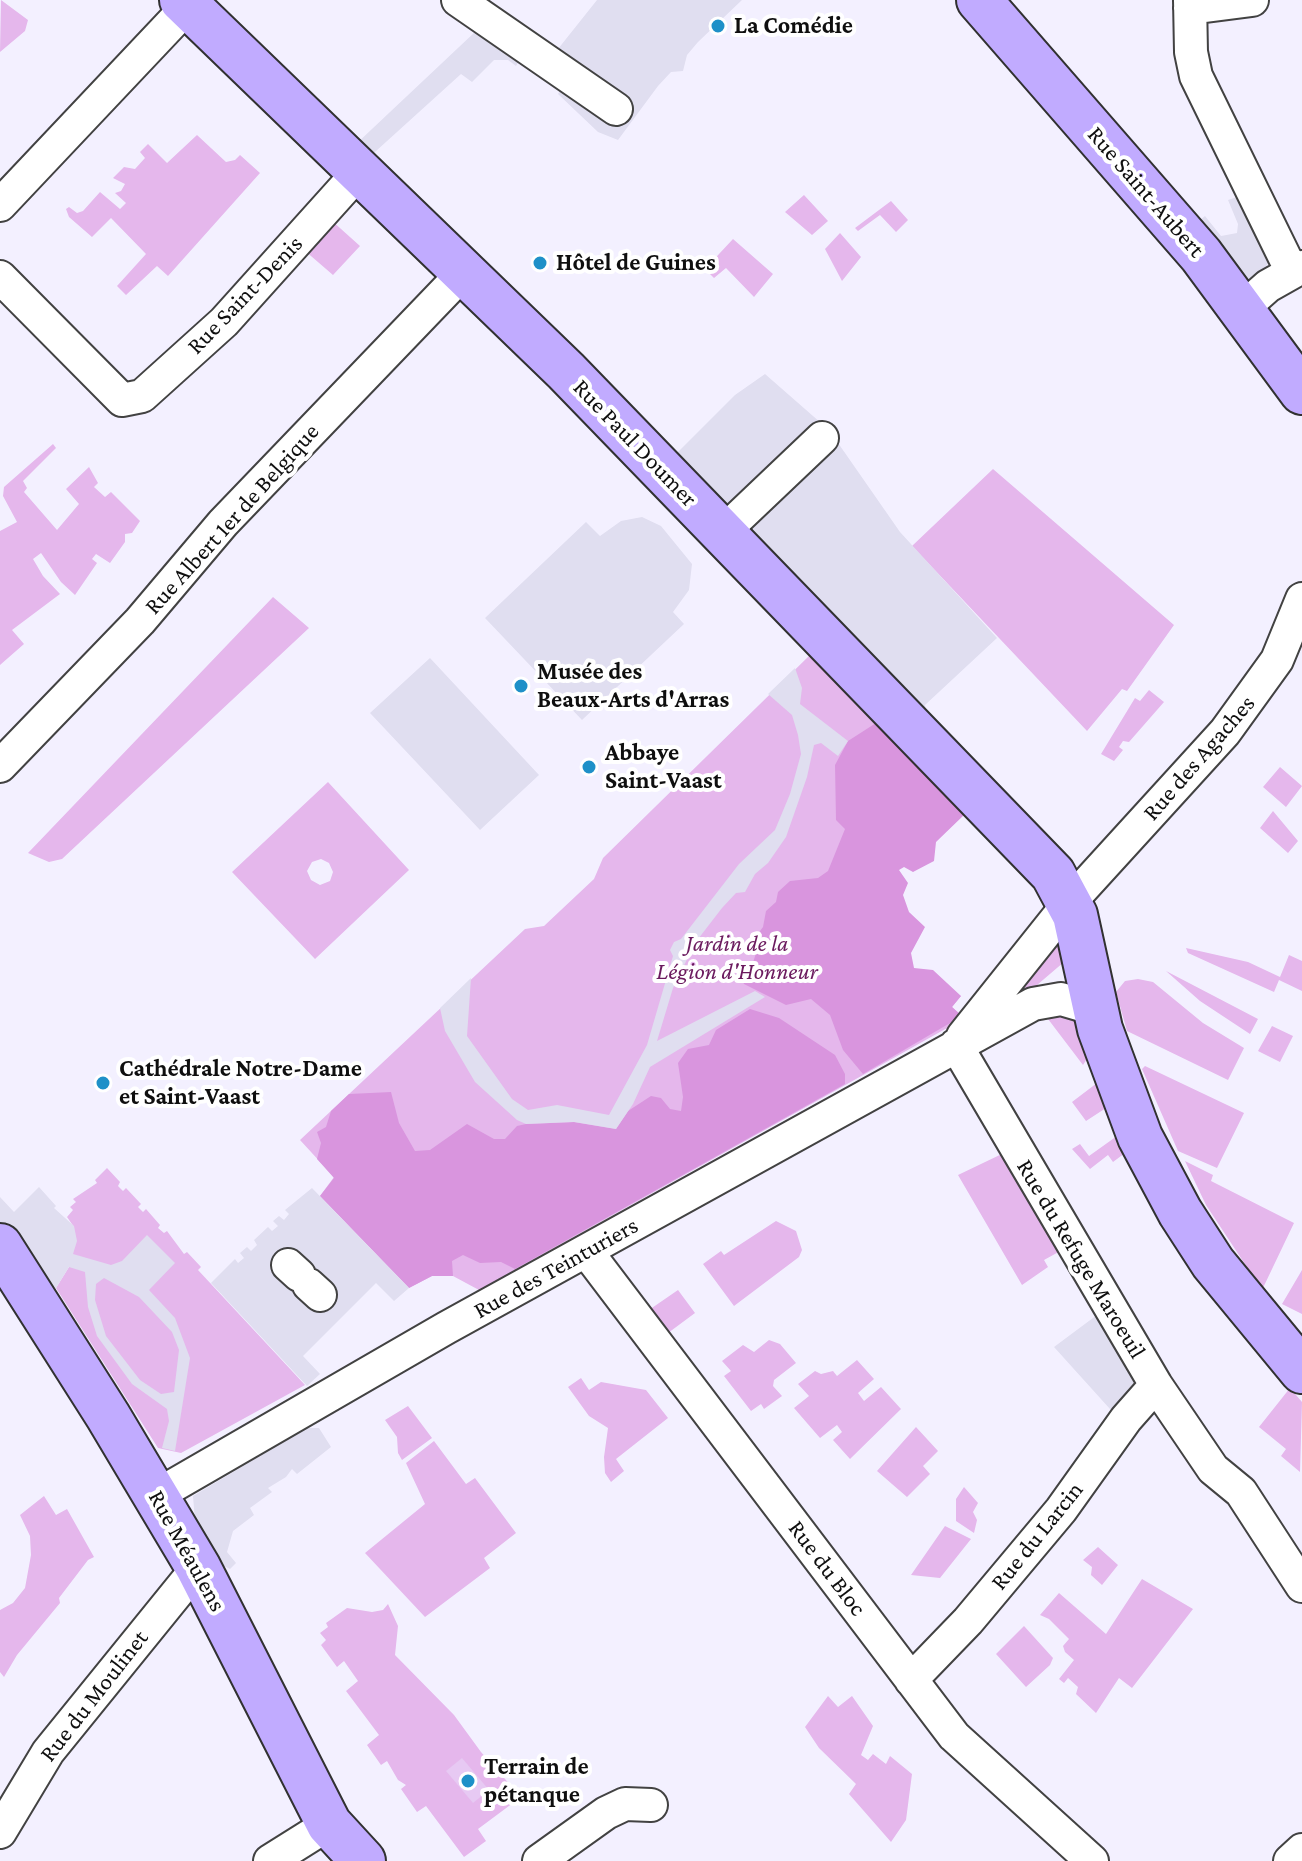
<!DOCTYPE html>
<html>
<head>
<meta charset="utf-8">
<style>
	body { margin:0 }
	canvas { display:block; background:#f3f0ff }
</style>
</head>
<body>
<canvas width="1302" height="1861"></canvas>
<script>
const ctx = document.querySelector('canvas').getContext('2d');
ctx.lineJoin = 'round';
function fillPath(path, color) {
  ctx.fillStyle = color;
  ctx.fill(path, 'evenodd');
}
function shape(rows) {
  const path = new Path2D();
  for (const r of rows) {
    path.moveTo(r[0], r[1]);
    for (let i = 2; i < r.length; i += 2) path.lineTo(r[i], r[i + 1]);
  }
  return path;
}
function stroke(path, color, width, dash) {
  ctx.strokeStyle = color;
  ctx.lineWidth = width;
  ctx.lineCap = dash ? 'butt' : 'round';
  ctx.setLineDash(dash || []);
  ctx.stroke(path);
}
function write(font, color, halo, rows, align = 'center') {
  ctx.font = font + ' "Crimson Pro",serif';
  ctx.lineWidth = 8;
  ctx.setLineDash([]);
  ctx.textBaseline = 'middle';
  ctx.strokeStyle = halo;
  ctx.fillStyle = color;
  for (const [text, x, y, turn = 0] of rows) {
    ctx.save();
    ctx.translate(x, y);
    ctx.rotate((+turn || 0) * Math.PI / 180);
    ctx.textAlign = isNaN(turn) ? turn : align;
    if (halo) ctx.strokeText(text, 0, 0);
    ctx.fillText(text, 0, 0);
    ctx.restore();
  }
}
const green = shape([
	[1,0,28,20,25,31,0,52],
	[197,135,226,162,235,160,240,155,260,173,168,276,157,266,126,295,117,286,146,254,111,218,92,237,69,217,66,209,69,207,77,213,83,211,100,192,120,209,126,203,115,193,121,191,125,184,113,178,124,167,135,169,145,158,140,152,148,144,167,163],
	[804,195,828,221,812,235,785,212],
	[891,201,908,220,896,232,880,215,858,231,855,228],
	[331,220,360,246,333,275,304,250],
	[840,233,861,257,842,281,825,249],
	[733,239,773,274,754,297,726,268,714,278,705,269],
	[53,444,56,448,23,481,27,488,24,492,57,530,79,504,66,489,89,467,98,483,94,487,105,497,111,492,140,521,132,533,125,534,125,542,110,563,96,554,92,559,97,563,75,595,61,582,41,553,33,559,43,576,60,594,12,630,24,644,0,665,0,531,17,522,3,496,4,487],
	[993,469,1174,625,1127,691,1122,689,1087,731,912,546],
	[273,597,309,628,62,859,49,862,28,853],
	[810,655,964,815,898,843,901,978,961,996,952,1007,962,1016,956,1023,479,1290,453,1276,442,1275,432,1276,409,1288,320,1196,334,1177,300,1140,525,929,544,926,594,879,603,858],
	[1149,690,1164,702,1129,742,1123,741,1119,747,1123,750,1114,761,1101,754,1135,698,1140,701],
	[1280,767,1302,786,1286,807,1263,787],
	[328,782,409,870,315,959,232,872],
	[321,859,329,863,333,872,330,881,320,885,311,880,307,871,312,862],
	[1273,811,1298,841,1288,853,1260,828],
	[1057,945,1065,947,1064,962,1030,991,1019,984],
	[1186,948,1248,962,1280,977,1289,955,1302,961,1302,991,1279,980,1274,992,1188,953],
	[1166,971,1258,1019,1250,1034,1200,1001],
	[1138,979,1153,982,1203,1023,1244,1048,1228,1080,1127,1031,1116,992,1125,981],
	[1057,1016,1076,1018,1092,1051,1083,1065,1048,1019],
	[1272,1026,1293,1036,1280,1062,1258,1051],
	[1145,1066,1244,1113,1217,1168,1178,1151,1142,1069],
	[1097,1083,1106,1108,1086,1121,1072,1102],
	[1117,1136,1125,1153,1113,1162,1108,1155,1090,1169,1072,1149,1080,1144,1089,1156],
	[1006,1152,1064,1249,1044,1260,1048,1267,1022,1285,958,1175],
	[1185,1161,1213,1175,1211,1181,1294,1223,1262,1290,1206,1205],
	[107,1168,120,1182,118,1186,123,1191,126,1188,141,1204,138,1207,143,1212,146,1209,160,1225,158,1228,164,1233,167,1231,184,1254,187,1252,201,1267,198,1270,305,1385,181,1453,158,1448,56,1288,69,1267,74,1227,67,1217,73,1210,70,1207,76,1202,73,1199,97,1183,95,1180],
	[776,1221,796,1231,802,1250,799,1257,734,1306,703,1264,721,1251,724,1255],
	[1302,1270,1302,1314,1282,1304],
	[678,1290,695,1313,664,1336,646,1312],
	[769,1340,780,1344,796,1363,774,1380,773,1386,782,1396,764,1409,761,1404,751,1411,724,1376,731,1371,722,1361,743,1345,754,1352],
	[857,1360,874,1379,858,1393,864,1401,881,1387,901,1409,850,1459,833,1440,842,1432,837,1425,820,1438,794,1408,809,1396,798,1384,815,1371,821,1374,833,1371,837,1376],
	[581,1378,589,1390,601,1382,646,1390,668,1418,616,1459,624,1471,611,1482,605,1473,604,1457,608,1428,589,1416,568,1387],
	[1290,1388,1302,1402,1300,1472,1281,1456,1286,1449,1259,1427],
	[408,1406,432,1438,402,1460,398,1453,397,1437,385,1420],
	[916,1427,938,1451,923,1466,930,1474,907,1497,877,1471],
	[434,1441,466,1484,475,1478,516,1533,484,1558,490,1568,425,1617,365,1553,425,1504,406,1463],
	[964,1487,978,1503,973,1512,977,1520,974,1533,956,1521,956,1499],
	[44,1496,56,1515,67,1509,94,1557,88,1560,59,1598,60,1603,17,1655,4,1677,0,1672,0,1610,13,1603,25,1588,31,1555,30,1536,20,1515],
	[945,1526,971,1539,940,1578,911,1575],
	[1098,1547,1118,1565,1102,1585,1091,1575,1092,1567,1083,1560],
	[1142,1579,1193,1609,1132,1688,1119,1678,1096,1713,1076,1694,1078,1687,1068,1678,1064,1683,1059,1679,1074,1660,1065,1652,1063,1646,1069,1639,1049,1619,1040,1615,1059,1593,1106,1634],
	[388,1604,398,1626,395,1655,454,1715,481,1752,521,1797,478,1829,486,1841,464,1857,426,1806,417,1812,401,1789,406,1785,398,1780,387,1761,381,1765,367,1745,379,1735,346,1691,358,1681,344,1661,337,1667,321,1645,326,1640,320,1633,328,1627,326,1623,347,1608,372,1612,383,1610],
	[1024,1626,1053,1658,1050,1665,1026,1687,996,1654],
	[828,1696,838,1707,852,1696,873,1726,861,1755,868,1760,873,1754,886,1764,890,1756,912,1774,906,1820,891,1842,849,1794,856,1784,819,1748,805,1727]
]);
const forest = shape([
	[876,723,964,815,936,842,934,861,913,872,904,867,899,870,908,883,903,895,909,912,925,927,911,953,914,968,933,970,961,996,952,1007,962,1016,863,1074,843,1050,830,1015,811,999,786,1005,744,984,740,976,752,966,756,953,751,943,763,927,766,911,776,902,778,892,790,881,818,878,828,871,845,829,836,820,835,765,848,741],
	[750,1009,779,1018,835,1055,845,1074,845,1084,515,1269,501,1262,480,1263,463,1255,452,1261,453,1276,432,1276,409,1288,320,1196,334,1178,317,1159,321,1143,317,1132,326,1127,331,1111,349,1094,391,1092,399,1123,415,1151,430,1150,467,1124,494,1139,505,1139,517,1126,526,1124,574,1122,616,1129,628,1111,651,1096,661,1098,670,1109,681,1111,683,1097,678,1063,688,1049,709,1045,716,1030]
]);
const pitch = shape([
	[462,1758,489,1790,473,1803,446,1771]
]);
const plaza = shape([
	[597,0,742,0,698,42,687,55,683,71,671,72,658,86,618,140,598,132,558,94,562,87,554,54],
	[476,31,519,61,516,66,508,60,494,60,472,82,461,74,365,161,355,145],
	[1237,197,1246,216,1255,216,1271,257,1260,279,1247,282,1195,224,1205,216,1221,236,1237,233,1238,224,1228,200],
	[765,374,829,430,900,532,997,638,925,705,926,713,668,452,678,452,735,395],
	[642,517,661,526,692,564,689,590,673,612,684,624,582,720,485,618,586,522,600,536,621,521],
	[430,658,539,775,480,830,370,713],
	[795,668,802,688,800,704,848,741,838,756,821,743,814,745,807,777,786,837,768,863,755,874,745,892,736,893,722,908,695,943,673,988,657,1041,755,991,765,997,650,1067,633,1104,616,1129,574,1122,526,1124,517,1120,475,1082,445,1031,440,1008,471,978,467,1036,512,1099,528,1110,557,1105,609,1115,647,1045,673,956,670,950,674,942,681,939,739,864,775,830,790,794,801,754,798,735,792,715,768,694],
	[39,1187,56,1206,54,1208,74,1226,77,1241,73,1254,111,1265,122,1261,147,1235,175,1263,149,1290,175,1318,190,1358,175,1451,162,1448,169,1421,167,1409,132,1384,97,1336,88,1307,85,1272,69,1267,56,1288,40,1281,0,1222,0,1197,14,1212],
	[104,1278,139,1297,172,1332,179,1350,174,1392,161,1394,140,1380,106,1336,95,1300,96,1284],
	[312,1188,409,1288,394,1301,376,1283,303,1356,320,1374,307,1386,211,1283,235,1259,238,1263,244,1258,240,1253,247,1247,251,1251,257,1245,254,1240,268,1227,272,1231,278,1226,273,1221,279,1216,284,1220,289,1214,285,1210],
	[1101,1312,1156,1385,1126,1419,1110,1409,1054,1347],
	[307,1428,319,1428,331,1447,297,1474,292,1469,286,1477,268,1488,272,1492,250,1508,254,1515,233,1531,227,1552,236,1563,230,1569,222,1565,195,1521,193,1496]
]);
const street = shape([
	[458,0,616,109],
	[1190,0,1191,52,1196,76,1292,272],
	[1190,8,1252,0],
	[0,205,188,6],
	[0,277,122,400,142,396,224,322,358,173],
	[1242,309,1268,286,1302,267],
	[722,533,822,438],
	[0,766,140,621,223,523,464,272],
	[963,1036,1070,902,1225,732,1277,660,1302,599],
	[956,1045,1156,1385,1213,1469,1241,1492,1302,1586],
	[587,1252,954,1736,1092,1861],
	[288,1265,299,1275],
	[309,1285,320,1295],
	[157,1495,446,1328,1033,1004,1061,999,1095,1009],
	[911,1680,968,1621,1061,1510,1126,1419,1156,1385],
	[0,1832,48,1752,198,1567],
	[270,1861,329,1824],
	[539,1861,606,1813,625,1804,651,1805],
	[1290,1861,1302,1850]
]);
const secondary = shape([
	[182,0,566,371,1053,874,1075,915,1100,1029,1140,1137,1180,1212,1213,1263,1302,1371],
	[979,0,1201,255,1302,392],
	[0,1246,108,1416,198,1567,329,1824,363,1861]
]);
const markers = [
	[718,26,8,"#1e90c8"],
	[540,263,8,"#1e90c8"],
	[521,686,8,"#1e90c8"],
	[589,767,8,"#1e90c8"],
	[103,1083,8,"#1e90c8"],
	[468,1781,8,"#1e90c8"]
];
const poiNames = [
	["La Comédie",734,26],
	["Hôtel de Guines",556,263],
	["Musée des",537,672],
	["Beaux-Arts d'Arras",537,700],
	["Abbaye",605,753],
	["Saint-Vaast",605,781],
	["Cathédrale Notre-Dame",119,1069],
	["et Saint-Vaast",119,1097],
	["Terrain de",484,1767],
	["pétanque",484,1795]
];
const streetNames = [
	["Rue Saint-Aubert",1146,192,49],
	["Rue Saint-Denis",245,295,-46],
	["Rue Paul Doumer",635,443,46],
	["Rue Albert 1er de Belgique",232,519,-48],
	["Rue des Agaches",1199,758,-49],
	["Rue du Refuge Maroeuil",1081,1259,59],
	["Rue des Teinturiers",556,1268,-29],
	["Rue du Larcin",1037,1536,-51],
	["Rue Méaulens",187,1551,61],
	["Rue du Bloc",827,1568,53],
	["Rue du Moulinet",94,1696,-52]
];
const parkNames = [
	["Jardin de la",737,944],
	["Légion d'Honneur",737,972]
];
fillPath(green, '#e5b7ec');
fillPath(forest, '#d995de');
fillPath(pitch, '#e7c9f3');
fillPath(plaza, '#e0def0');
stroke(street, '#424242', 36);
stroke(secondary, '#313131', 48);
stroke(street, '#fff', 32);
stroke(secondary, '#c1abff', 44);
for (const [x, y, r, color] of markers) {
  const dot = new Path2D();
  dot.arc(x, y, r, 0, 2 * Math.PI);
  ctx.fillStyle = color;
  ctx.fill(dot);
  stroke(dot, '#fff', 3);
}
write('bold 24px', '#0f0f0f', '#fff', poiNames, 'left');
write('24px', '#0f0f0f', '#fff', streetNames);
write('italic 24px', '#6b1a5e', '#fff', parkNames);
</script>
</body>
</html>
